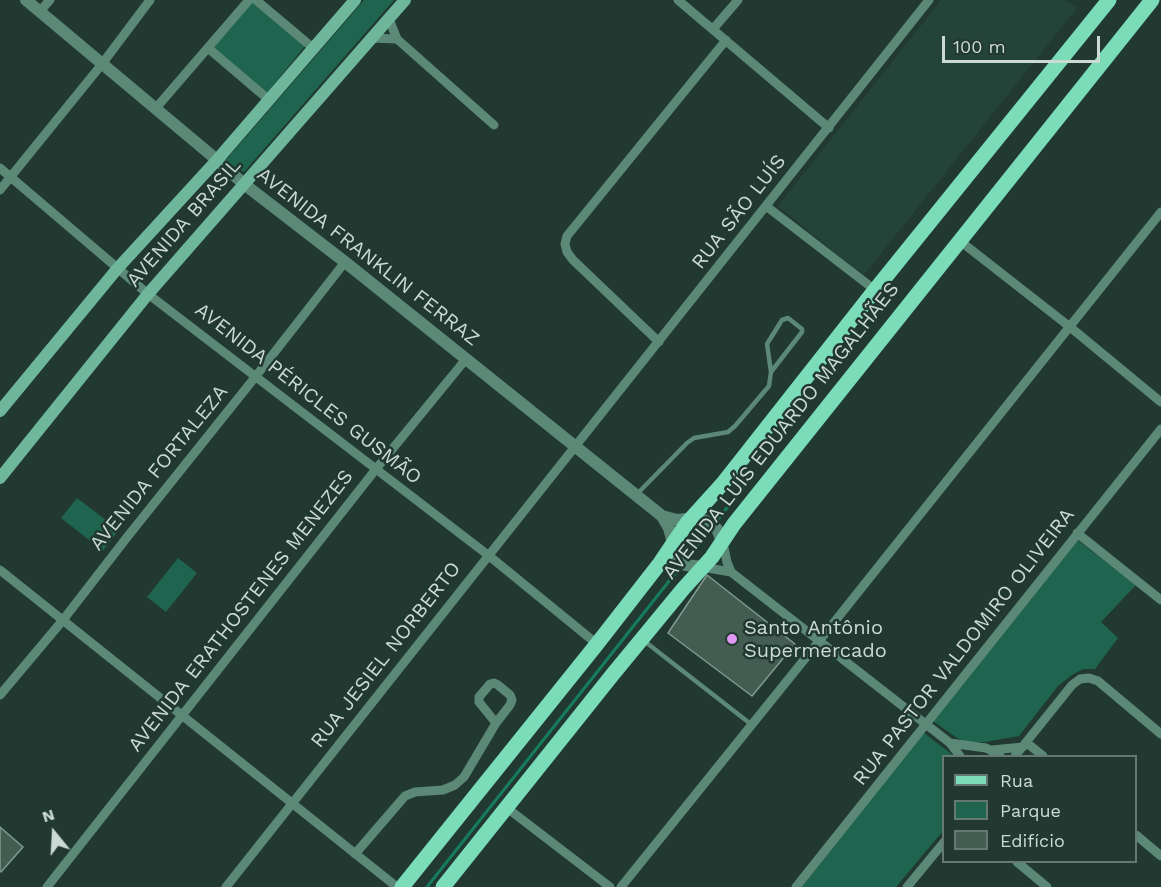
<!DOCTYPE html>
<html>
<head>
<meta charset="utf-8">
<style>
	body { margin:0 }
	#map { position:relative; width:1161px; height:887px; overflow:hidden; background:#213930; font-family:"Work Sans",sans-serif }
	canvas { display:block }
	.legend { position:absolute; left:942px; top:755px; width:195px; height:108px; box-sizing:border-box; background:#213930; border:2px solid #657972; margin:0; padding:8px 10px; list-style:none; font-size:18px; color:#ccdad4 }
	.legend li { display:flex; align-items:center; gap:12px; height:30px }
	.legend b { width:30px; border:2px solid #657972 }
	.north { position:absolute; left:24px; top:803px; width:60px; height:60px; -webkit-text-stroke:4px #213930; paint-order:stroke; rotate:342deg; font-size:16px; font-weight:700; line-height:24px; text-align:center; color:#ccdad4 }
	.north::after { content:''; display:block; margin:auto; width:21px; height:27px; background:#ccdad4; clip-path:polygon(50% 0,100% 100%,50% 72%,0 100%) }
	.scale { position:absolute; left:942px; top:36px; width:158px; height:27px; box-sizing:border-box; border:3px solid #ccdad4; border-top:0; padding-left:8px; font-size:18px; line-height:21px; white-space:nowrap; color:#ccdad4; -webkit-text-stroke:4px #213930; paint-order:stroke }
</style>
</head>
<body>
<div id="map">
<canvas width="1161" height="887"></canvas>
<ul class="legend">
<li><b style="height:8px;background:#7bdcba"></b>Rua</li>
<li><b style="height:16px;background:#1f644f"></b>Parque</li>
<li><b style="height:16px;background:#445d53"></b>Edifício</li>
</ul>
<div class="north">N</div>
<div class="scale">100 m</div>
</div>
<script>
const ctx = document.querySelector('canvas').getContext('2d');
ctx.lineJoin = 'round';
function fillPath(path, color) {
  ctx.fillStyle = color;
  ctx.fill(path, 'evenodd');
}
function shape(rows) {
  const path = new Path2D();
  for (const r of rows) {
    path.moveTo(r[0], r[1]);
    for (let i = 2; i < r.length; i += 2) path.lineTo(r[i], r[i + 1]);
  }
  return path;
}
function stroke(path, color, width, dash) {
  ctx.strokeStyle = color;
  ctx.lineWidth = width;
  ctx.lineCap = dash ? 'butt' : 'round';
  ctx.setLineDash(dash || []);
  ctx.stroke(path);
}
function write(font, color, halo, rows, align = 'center') {
  ctx.font = font + ' "Work Sans",sans-serif';
  ctx.lineWidth = 5;
  ctx.setLineDash([]);
  ctx.textBaseline = 'middle';
  ctx.strokeStyle = halo;
  ctx.fillStyle = color;
  for (const [text, x, y, turn = 0] of rows) {
    ctx.save();
    ctx.translate(x, y);
    ctx.rotate((+turn || 0) * Math.PI / 180);
    ctx.textAlign = isNaN(turn) ? turn : align;
    if (halo) ctx.strokeText(text, 0, 0);
    ctx.fillText(text, 0, 0);
    ctx.restore();
  }
}
const built = shape([
	[941,0,1066,0,1077,8,863,276,778,206]
]);
const green = shape([
	[364,0,394,0,244,172,225,161],
	[251,1,305,46,267,93,212,47],
	[77,498,119,530,103,551,61,518],
	[1076,539,1136,585,1101,622,1118,638,1095,669,1083,669,1072,675,1058,686,1019,736,985,742,966,742,957,738,933,721],
	[178,558,197,573,166,612,147,597],
	[923,732,954,756,944,756,943,831,896,887,802,887]
]);
const stream = shape([
	[715,523,749,480],
	[685,561,711,528],
	[427,887,681,566]
]);
const building = shape([
	[707,575,795,644,752,696,668,633,707,575],
	[0,827,23,847,1,872,0,871,0,827]
]);
const service = shape([
	[636,495,687,443,694,438,728,432,735,426,769,386,771,372,767,344,782,320,788,318,802,329,802,332,771,372],
	[643,640,752,725]
]);
const minor = shape([
	[256,0,313,48],
	[678,0,829,128],
	[40,11,50,0],
	[389,19,397,39,494,125],
	[713,29,738,0],
	[371,38,397,39],
	[208,48,269,100],
	[156,108,249,0],
	[0,168,148,294,488,555,597,644],
	[0,190,102,64,150,0],
	[766,206,875,290],
	[960,241,1070,327,1161,402],
	[659,342,573,260,567,252,565,244,567,236,726,40],
	[1077,533,1161,600],
	[723,543,727,562,731,572],
	[702,567,731,572,950,743,960,756],
	[0,570,397,887],
	[0,695,63,620,128,536,256,376,345,262],
	[950,743,986,748,994,752,1000,756],
	[1027,743,1043,756],
	[992,750,1023,747],
	[1015,756,1072,685,1080,679,1089,678,1098,681,1161,734],
	[507,808,610,887],
	[1136,835,1161,856],
	[355,854,405,796,415,792,443,790,455,785,464,777,496,723,510,705,512,700,510,695,498,685,494,683,490,684,479,697,479,702,496,723],
	[1017,862,1047,887],
	[47,887,376,469,466,359],
	[226,887,929,0],
	[621,887,820,640,1161,212],
	[796,887,1161,429],
	[907,887,944,842]
]);
const tertiary = shape([
	[26,0,217,160,244,184,345,262,662,516,669,528,676,555,686,565,702,567],
	[662,516,677,520,695,518,709,522,717,529,722,541]
]);
const secondary = shape([
	[0,411,117,269,217,160,355,0],
	[0,478,148,294,405,0]
]);
const primary = shape([
	[402,887,597,644,660,563,687,523,724,482,875,290,1109,0],
	[443,887,613,674,683,589,712,557,734,524,1152,0]
]);
const markers = [
	[732,639,6,"#de98f2"]
];
const streetNames = [
	["RUA SÃO LUÍS",739,212,-52],
	["AVENIDA BRASIL",184,223,-49],
	["AVENIDA FRANKLIN FERRAZ",368,257,38],
	["AVENIDA PÉRICLES GUSMÃO",308,394,38],
	["AVENIDA LUÍS EDUARDO MAGALHÃES",781,431,-52],
	["AVENIDA FORTALEZA",159,468,-51],
	["AVENIDA ERATHOSTENES MENEZES",241,611,-52],
	["RUA PASTOR VALDOMIRO OLIVEIRA",964,647,-52],
	["RUA JESIEL NORBERTO",386,655,-52]
];
const poiNames = [
	["Santo Antônio",744,628],
	["Supermercado",744,651]
];
fillPath(built, '#244439');
fillPath(green, '#1f644f');
stroke(stream, '#157c5f', 3);
fillPath(building, '#445d53');
stroke(building, '#7f9a8f', 1.5);
stroke(service, '#5b8877', 4.5);
stroke(minor, '#5b8877', 9);
stroke(tertiary, '#5b8877', 12);
stroke(secondary, '#6eb79d', 12);
stroke(primary, '#7bdcba', 15);
for (const [x, y, r, color] of markers) {
  const dot = new Path2D();
  dot.arc(x, y, r, 0, 2 * Math.PI);
  ctx.fillStyle = color;
  ctx.fill(dot);
  stroke(dot, '#213930', 2);
}
write('20px', '#ccdad4', '#213930', streetNames);
write('20px', '#ccdad4', '#213930', poiNames, 'left');
</script>
</body>
</html>
